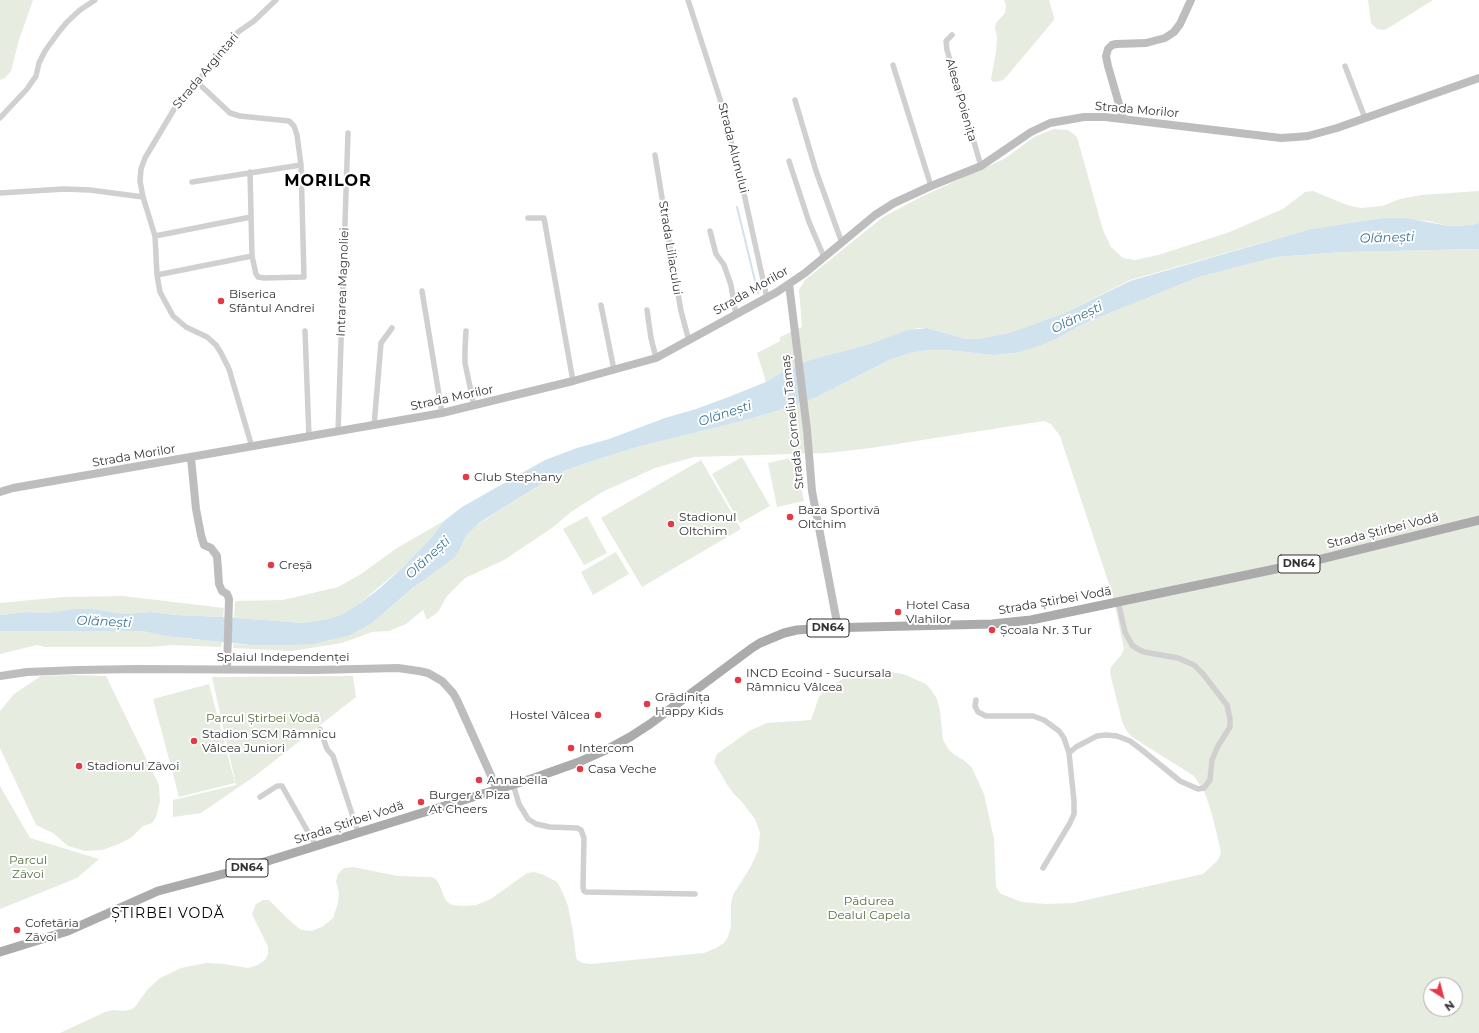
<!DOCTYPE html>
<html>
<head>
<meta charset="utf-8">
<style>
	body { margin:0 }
	#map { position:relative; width:1479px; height:1033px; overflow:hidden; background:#fff; font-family:Montserrat,sans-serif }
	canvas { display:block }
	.north { position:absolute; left:1423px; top:977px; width:40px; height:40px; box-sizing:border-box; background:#fff; border:1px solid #adadad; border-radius:50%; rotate:144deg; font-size:11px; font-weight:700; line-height:16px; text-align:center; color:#333 }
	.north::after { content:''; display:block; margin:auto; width:14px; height:18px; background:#e63946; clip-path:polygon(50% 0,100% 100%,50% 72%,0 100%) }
</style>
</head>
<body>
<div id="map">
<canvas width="1479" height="1033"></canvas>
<div class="north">N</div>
</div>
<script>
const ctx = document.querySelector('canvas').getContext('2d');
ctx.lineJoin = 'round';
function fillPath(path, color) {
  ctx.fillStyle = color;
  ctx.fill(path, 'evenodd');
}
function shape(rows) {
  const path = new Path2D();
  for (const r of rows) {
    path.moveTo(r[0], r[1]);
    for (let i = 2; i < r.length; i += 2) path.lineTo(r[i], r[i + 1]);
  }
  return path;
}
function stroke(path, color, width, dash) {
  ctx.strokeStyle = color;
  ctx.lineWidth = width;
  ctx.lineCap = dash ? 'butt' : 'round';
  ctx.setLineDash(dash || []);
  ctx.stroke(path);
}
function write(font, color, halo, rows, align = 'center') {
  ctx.font = font + ' Montserrat,sans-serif';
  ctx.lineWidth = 4;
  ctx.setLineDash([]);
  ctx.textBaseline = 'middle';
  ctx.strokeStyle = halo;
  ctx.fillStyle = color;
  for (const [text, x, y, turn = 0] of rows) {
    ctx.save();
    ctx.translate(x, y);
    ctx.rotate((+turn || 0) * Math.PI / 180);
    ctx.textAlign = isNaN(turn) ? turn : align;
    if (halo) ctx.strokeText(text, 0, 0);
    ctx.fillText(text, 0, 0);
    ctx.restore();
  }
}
const green = shape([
	[0,0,33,0,19,40,11,71,5,78,0,80],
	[1004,0,1049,0,1054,17,1054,20,1007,76,1003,80,995,82,992,81,991,79,996,52,997,38,995,27,996,23,1005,13,1006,5],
	[1368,0,1433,0,1395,24,1384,30,1377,29,1371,23],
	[1054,129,1068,130,1077,137,1103,230,1111,247,1123,258,1135,260,1158,255,1227,233,1283,209,1305,192,1313,191,1347,205,1361,208,1382,206,1400,199,1421,195,1479,191,1479,223,1471,225,1449,226,1428,221,1382,218,1311,229,1130,280,1065,313,1009,333,978,339,966,339,927,328,917,328,870,344,810,360,784,371,766,382,757,353,780,341,780,337,802,327,799,290,805,280,883,217,921,197,1004,159,1034,137],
	[1479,249,1479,1033,60,1033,105,1012,114,1010,123,1011,130,1010,135,1007,147,990,160,978,181,968,206,963,224,964,248,968,258,965,265,960,268,954,268,947,252,914,256,904,263,900,269,900,287,918,301,930,311,931,322,927,333,918,338,903,339,893,336,881,338,874,344,868,353,867,398,876,431,877,436,879,439,884,446,901,452,905,463,906,476,905,491,899,527,873,534,872,544,875,557,882,563,893,568,906,573,932,576,956,577,960,583,963,591,964,704,953,716,948,724,943,728,937,731,927,731,904,733,895,751,866,758,851,760,833,755,819,742,802,734,794,728,786,714,762,717,754,749,731,767,723,811,720,819,697,826,688,850,675,865,671,883,671,903,674,926,684,932,691,937,699,940,711,943,740,949,750,955,755,965,761,972,768,984,794,994,839,996,887,1001,894,1022,902,1046,904,1073,903,1203,874,1215,863,1219,858,1221,852,1212,814,1205,793,1194,776,1132,737,1126,730,1122,721,1110,673,1111,667,1121,655,1124,649,1113,596,1060,436,1051,424,1044,421,871,448,828,453,694,457,655,468,602,492,571,512,552,528,504,560,465,578,447,596,438,612,427,620,423,610,406,624,389,631,372,632,342,643,292,651,233,648,233,644,251,645,293,645,314,643,331,640,372,623,460,549,466,535,472,528,543,483,566,470,589,462,637,447,746,420,780,410,817,397,889,360,910,353,927,350,947,350,994,355,1015,353,1056,339,1085,323,1199,277,1276,257,1343,252],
	[1431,985,1455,985,1455,1009,1431,1009],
	[742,457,770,506,740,523,712,474],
	[795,457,804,501,777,507,768,463],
	[701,460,741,529,642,587,601,518],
	[587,516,607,553,584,565,563,529],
	[444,521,430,539,405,565,359,604,343,614,328,619,303,623,234,618,235,601,283,600,338,587,361,574,397,548],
	[616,552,629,574,593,595,581,572],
	[123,596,224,608,223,617,176,615,150,612,124,614,92,609,48,613,28,612,0,615,0,603,63,597],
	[43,630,142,631,165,636,222,642,221,647,172,645,150,647,45,647,37,645,0,654,0,631],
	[72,675,106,676,159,785,160,801,156,817,152,823,143,826,132,837,119,844,102,850,85,851,68,846,53,833,36,825,0,748,0,711,14,694,41,676],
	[353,676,356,697,255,776,201,813,173,817,173,800,236,785,212,677],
	[209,684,235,783,179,797,153,699],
	[0,786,30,838,99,859,77,878,0,909]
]);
const water = shape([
	[1382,218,1405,218,1449,226,1471,225,1479,223,1479,249,1343,252,1276,257,1199,277,1085,323,1056,339,1033,348,1015,353,994,355,947,350,927,350,910,353,889,360,817,397,780,410,746,420,637,447,589,462,566,470,543,483,479,523,466,535,460,549,455,557,413,588,372,623,350,635,314,644,293,645,251,645,165,636,142,631,0,631,0,615,28,612,48,613,77,609,92,609,124,614,150,612,176,615,223,617,303,623,328,619,343,614,359,604,379,589,405,565,430,539,444,521,462,507,545,460,577,448,609,439,665,418,696,409,726,398,766,382,784,371,810,360,870,344,908,330,927,328,966,339,978,339,1009,333,1065,313,1130,281,1311,229]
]);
const stream = shape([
	[737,207,758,293]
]);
const street = shape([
	[688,0,720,99,741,180,767,298],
	[952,35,946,41,947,50,981,166],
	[893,65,931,186],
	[1345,66,1365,118],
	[197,82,230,113,240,116,289,121,294,126,297,135,301,165,304,277,264,278,258,277,256,274,252,256,250,172],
	[795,100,816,171,842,243],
	[0,118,27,89,36,76,39,63,45,51,58,33,67,22,80,10,95,0],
	[655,155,674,271,681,311,689,341],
	[789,161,809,222,824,257],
	[192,182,301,165],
	[0,193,64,189,90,190,143,197],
	[528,218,544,218,573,381],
	[710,231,716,254,724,265,731,285,736,315],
	[155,236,251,217],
	[157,275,252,256],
	[422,291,442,413],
	[601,305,614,370],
	[647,310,651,338,656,358],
	[305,331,309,437],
	[466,331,465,349,465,363,474,406],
	[374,426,381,343,392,328],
	[338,432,348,133],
	[252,447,229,369,221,353,216,345,207,337,186,327,173,316,160,292,157,275,155,236,143,197,140,181,141,169,145,158,176,106,207,70,238,32,254,21,276,0],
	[976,700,975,706,978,712,986,716,1033,716,1044,720,1059,731,1064,738,1069,753],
	[320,729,327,749,333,756,358,832],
	[513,784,519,804,528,819,536,824,550,827,577,828,581,830,584,838,583,887,584,891,586,892,695,894],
	[260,797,277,786,282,786,316,846],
	[1043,868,1070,823,1074,814,1074,801,1069,753,1076,747,1097,736,1106,735,1117,736,1130,741,1142,750,1180,781,1198,789,1204,788,1210,780,1212,760,1218,746,1230,727,1230,719,1227,705,1203,674,1194,665,1178,658,1144,652,1136,648,1132,645,1125,632,1118,601]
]);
const secondary = shape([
	[1123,118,1108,66,1106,56,1108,49,1112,45,1116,44,1146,43,1165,38,1174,32,1180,24,1191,0],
	[789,284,807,430,812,491,838,628],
	[191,458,196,509,201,535,204,545,211,548,217,556,219,584,222,591,227,594,229,599,227,669],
	[0,492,13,488,442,413,573,381,656,358,777,292,805,273,875,215,894,203,931,186,981,166,1031,132,1050,123,1084,117,1105,117,1281,138,1296,137,1308,136,1337,128,1479,78],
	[0,676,27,672,78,670,138,669,315,670,398,668,419,671,428,673,442,681,453,693,457,700,497,789]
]);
const primary = shape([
	[0,952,68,931,158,891,242,869,534,778,579,762,608,749,630,737,650,724,752,648,760,643,784,633,797,630,825,628,992,624,1031,620,1309,562,1479,520]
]);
const markers = [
	[221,301,4,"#e63946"],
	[466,477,4,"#e63946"],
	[790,517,4,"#e63946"],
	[671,524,4,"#e63946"],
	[271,565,4,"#e63946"],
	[898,612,4,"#e63946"],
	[992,630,4,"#e63946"],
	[738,680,4,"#e63946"],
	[647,704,4,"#e63946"],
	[598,715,4,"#e63946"],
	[194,741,4,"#e63946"],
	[571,748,4,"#e63946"],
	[79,766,4,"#e63946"],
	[580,769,4,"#e63946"],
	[479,780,4,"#e63946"],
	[421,802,4,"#e63946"],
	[17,930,4,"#e63946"]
];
const shields = [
	[1299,564,42],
	[828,628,42],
	[247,868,42]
];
const shieldNames = [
	["DN64",1299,564],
	["DN64",828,628],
	["DN64",247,868]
];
const streetNames = [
	["Strada Argintari",206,71,-50],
	["Aleea Poienița",961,100,74],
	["Strada Morilor",1137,110,5],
	["Strada Alunului",733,148,76],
	["Strada Liliacului",670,248,81],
	["Intrarea Magnoliei",343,282,-88],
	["Strada Morilor",751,291,-30],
	["Strada Morilor",452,398,-12],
	["Strada Corneliu Tamaș",793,422,-96],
	["Strada Morilor",134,456,-10],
	["Strada Știrbei Vodă",1383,531,-14],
	["Strada Știrbei Vodă",1055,601,-10],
	["Splaiul Independenței",283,657],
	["Strada Știrbei Vodă",349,823,-18]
];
const poiNames = [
	["Biserica",229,294],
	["Sfântul Andrei",229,308],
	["Club Stephany",474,477],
	["Baza Sportivă",798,510],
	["Oltchim",798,524],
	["Stadionul",679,517],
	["Oltchim",679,531],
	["Creșă",279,565],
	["Hotel Casa",906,605],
	["Vlahilor",906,619],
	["Școala Nr. 3 Tur",1000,630],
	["INCD Ecoind - Sucursala",746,673],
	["Râmnicu Vâlcea",746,687],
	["Grădinița",655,697],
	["Happy Kids",655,711],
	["Hostel Vâlcea",590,715,"right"],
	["Stadion SCM Râmnicu",202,734],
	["Vâlcea Juniori",202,748],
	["Intercom",579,748],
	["Stadionul Zăvoi",87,766],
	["Casa Veche",588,769],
	["Annabella",487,780],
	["Burger & Piza",429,795],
	["At Cheers",429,809],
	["Cofetăria",25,923],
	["Zăvoi",25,937]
];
const parkNames = [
	["Parcul Știrbei Vodă",263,718],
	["Parcul",28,860],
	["Zăvoi",28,874],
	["Pădurea",869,901],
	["Dealul Capela",869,915]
];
const waterNames = [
	["Olănești",1387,238,-2],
	["Olănești",1077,318,-26],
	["Olănești",725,414,-18],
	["Olănești",428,558,-43],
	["Olănești",104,622,3]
];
const quarterNames = [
	["ȘTIRBEI VODĂ",168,914]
];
const districtNames = [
	["MORILOR",328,181]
];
fillPath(green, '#e6ecdf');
fillPath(water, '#cfe2ee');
stroke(stream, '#cfe2ee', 2);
stroke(street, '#d0d0d0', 5.5);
stroke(secondary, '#bdbdbd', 8);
stroke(primary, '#ababab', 9);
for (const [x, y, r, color] of markers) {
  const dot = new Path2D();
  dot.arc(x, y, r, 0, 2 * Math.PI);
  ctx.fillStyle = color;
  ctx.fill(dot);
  stroke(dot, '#fff', 1.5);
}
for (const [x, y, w] of shields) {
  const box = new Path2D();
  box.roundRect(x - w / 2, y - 9, w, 18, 3);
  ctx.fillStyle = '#fff';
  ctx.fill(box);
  stroke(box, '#333', 1);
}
write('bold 11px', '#333', null, shieldNames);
write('12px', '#333', '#fff', streetNames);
write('12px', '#333', '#fff', poiNames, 'left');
write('12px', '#56703f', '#fff', parkNames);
write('italic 13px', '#3f7597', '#fff', waterNames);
ctx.letterSpacing = '1px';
write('14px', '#000', '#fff', quarterNames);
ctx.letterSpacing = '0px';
ctx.letterSpacing = '1px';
write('bold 16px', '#000', '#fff', districtNames);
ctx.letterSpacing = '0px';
</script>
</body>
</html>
